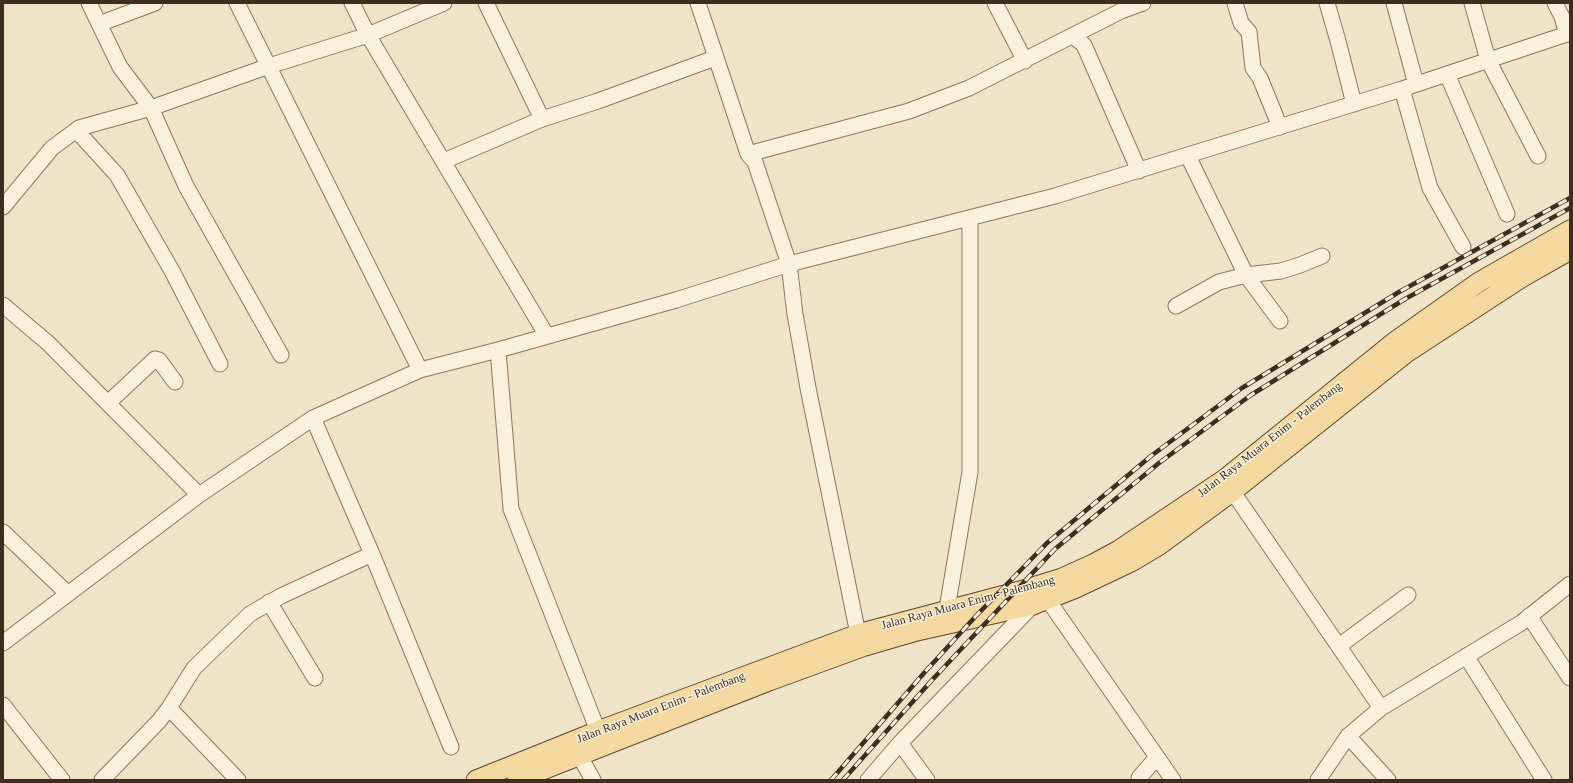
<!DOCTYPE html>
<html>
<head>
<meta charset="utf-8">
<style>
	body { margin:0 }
	#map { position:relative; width:1573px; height:783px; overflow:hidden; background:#f0e4c8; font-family:Georgia,serif }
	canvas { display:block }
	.frame { position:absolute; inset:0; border:4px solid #3d2e20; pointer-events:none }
</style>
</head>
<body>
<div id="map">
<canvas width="1573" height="783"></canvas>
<div class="frame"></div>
</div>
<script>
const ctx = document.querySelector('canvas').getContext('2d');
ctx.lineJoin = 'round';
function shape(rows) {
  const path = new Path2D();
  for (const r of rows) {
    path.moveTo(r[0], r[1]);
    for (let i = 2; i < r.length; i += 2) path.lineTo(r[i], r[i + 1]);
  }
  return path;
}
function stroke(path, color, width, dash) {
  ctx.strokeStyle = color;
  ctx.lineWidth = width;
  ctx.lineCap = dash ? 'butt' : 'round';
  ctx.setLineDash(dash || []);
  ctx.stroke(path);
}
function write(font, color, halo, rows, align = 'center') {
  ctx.font = font + ' Georgia,serif';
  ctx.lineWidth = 3;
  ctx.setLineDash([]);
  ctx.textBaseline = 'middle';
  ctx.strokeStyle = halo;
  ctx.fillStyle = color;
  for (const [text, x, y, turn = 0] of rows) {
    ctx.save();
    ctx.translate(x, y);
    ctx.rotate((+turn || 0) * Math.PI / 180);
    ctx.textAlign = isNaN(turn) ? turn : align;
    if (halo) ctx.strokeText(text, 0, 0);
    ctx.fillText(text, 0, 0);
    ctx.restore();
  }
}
const minor = shape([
	[89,3,120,67,151,108,186,186,281,355],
	[237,3,420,370],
	[352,3,368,35,547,336],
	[486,3,542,119],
	[698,3,748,154,755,162,789,264,795,314,808,388,858,634],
	[995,3,1025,61],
	[1235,3,1241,23,1249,32,1253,68,1260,78,1280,127],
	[1327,3,1338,41,1354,104],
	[1394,3,1416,84],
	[1472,3,1488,60,1538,156],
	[1555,3,1562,17,1567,34],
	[99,24,155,3],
	[1073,36,1084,45,1139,171],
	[1447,74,1507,214],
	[1402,89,1430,188,1463,247],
	[76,130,117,175,172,271,220,364],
	[748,154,909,111,969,88,1121,11,1143,3],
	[1188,156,1246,275,1280,321],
	[444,161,542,119,598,101,715,58],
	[3,207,52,148,79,128,151,108,269,66,368,35,444,3],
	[3,305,48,343,199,495],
	[1176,306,1219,282,1246,275,1281,271,1300,265,1322,256],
	[498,350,511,509,598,731],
	[108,403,155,359,159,360,175,382],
	[313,418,372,554,451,747],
	[1226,482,1381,708],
	[3,532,68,594],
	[1048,600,1173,780],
	[269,602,315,678],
	[947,609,970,472,970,219],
	[1529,616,1570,678],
	[3,643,199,495,313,418,420,370,498,350,676,300,789,264,1055,196,1402,89,1570,33],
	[1339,646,1408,595],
	[1466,656,1544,780],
	[3,705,62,780],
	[169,708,238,780],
	[1348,736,1388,780],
	[900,743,927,780],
	[579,755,593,780],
	[102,780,159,721,169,708,194,668,250,614,281,596,372,554],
	[868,780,900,743,1033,605],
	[1141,780,1139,778,1157,757],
	[1318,780,1348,736,1381,708,1521,623,1570,584]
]);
const major = shape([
	[476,780,598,731,858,634,1020,591,1062,578,1093,564,1119,550,1225,479,1397,340,1479,282,1570,230],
	[517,780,769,681,862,647,917,631,1033,605,1074,589,1131,562,1158,546,1233,491,1406,353,1521,278,1570,250]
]);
const rail = shape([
	[831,780,924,673,975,617,1047,543,1151,456,1242,388,1399,292,1570,198],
	[843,780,933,679,1055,549,1159,463,1251,395,1405,299,1570,208]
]);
const streetNames = [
	["Jalan Raya Muara Enim - Palembang",1270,440,-38],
	["Jalan Raya Muara Enim - Palembang",968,603,-15],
	["Jalan Raya Muara Enim - Palembang",661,708,-21]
];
stroke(minor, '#8d765c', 17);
stroke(major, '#5b4430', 21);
stroke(minor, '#faf1dc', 15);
stroke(major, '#f3d9a0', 19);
stroke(rail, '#3d2e20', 4.5);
stroke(rail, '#f7eed8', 3, [9]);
write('12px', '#3d2e20', '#f7eed8', streetNames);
</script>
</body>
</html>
